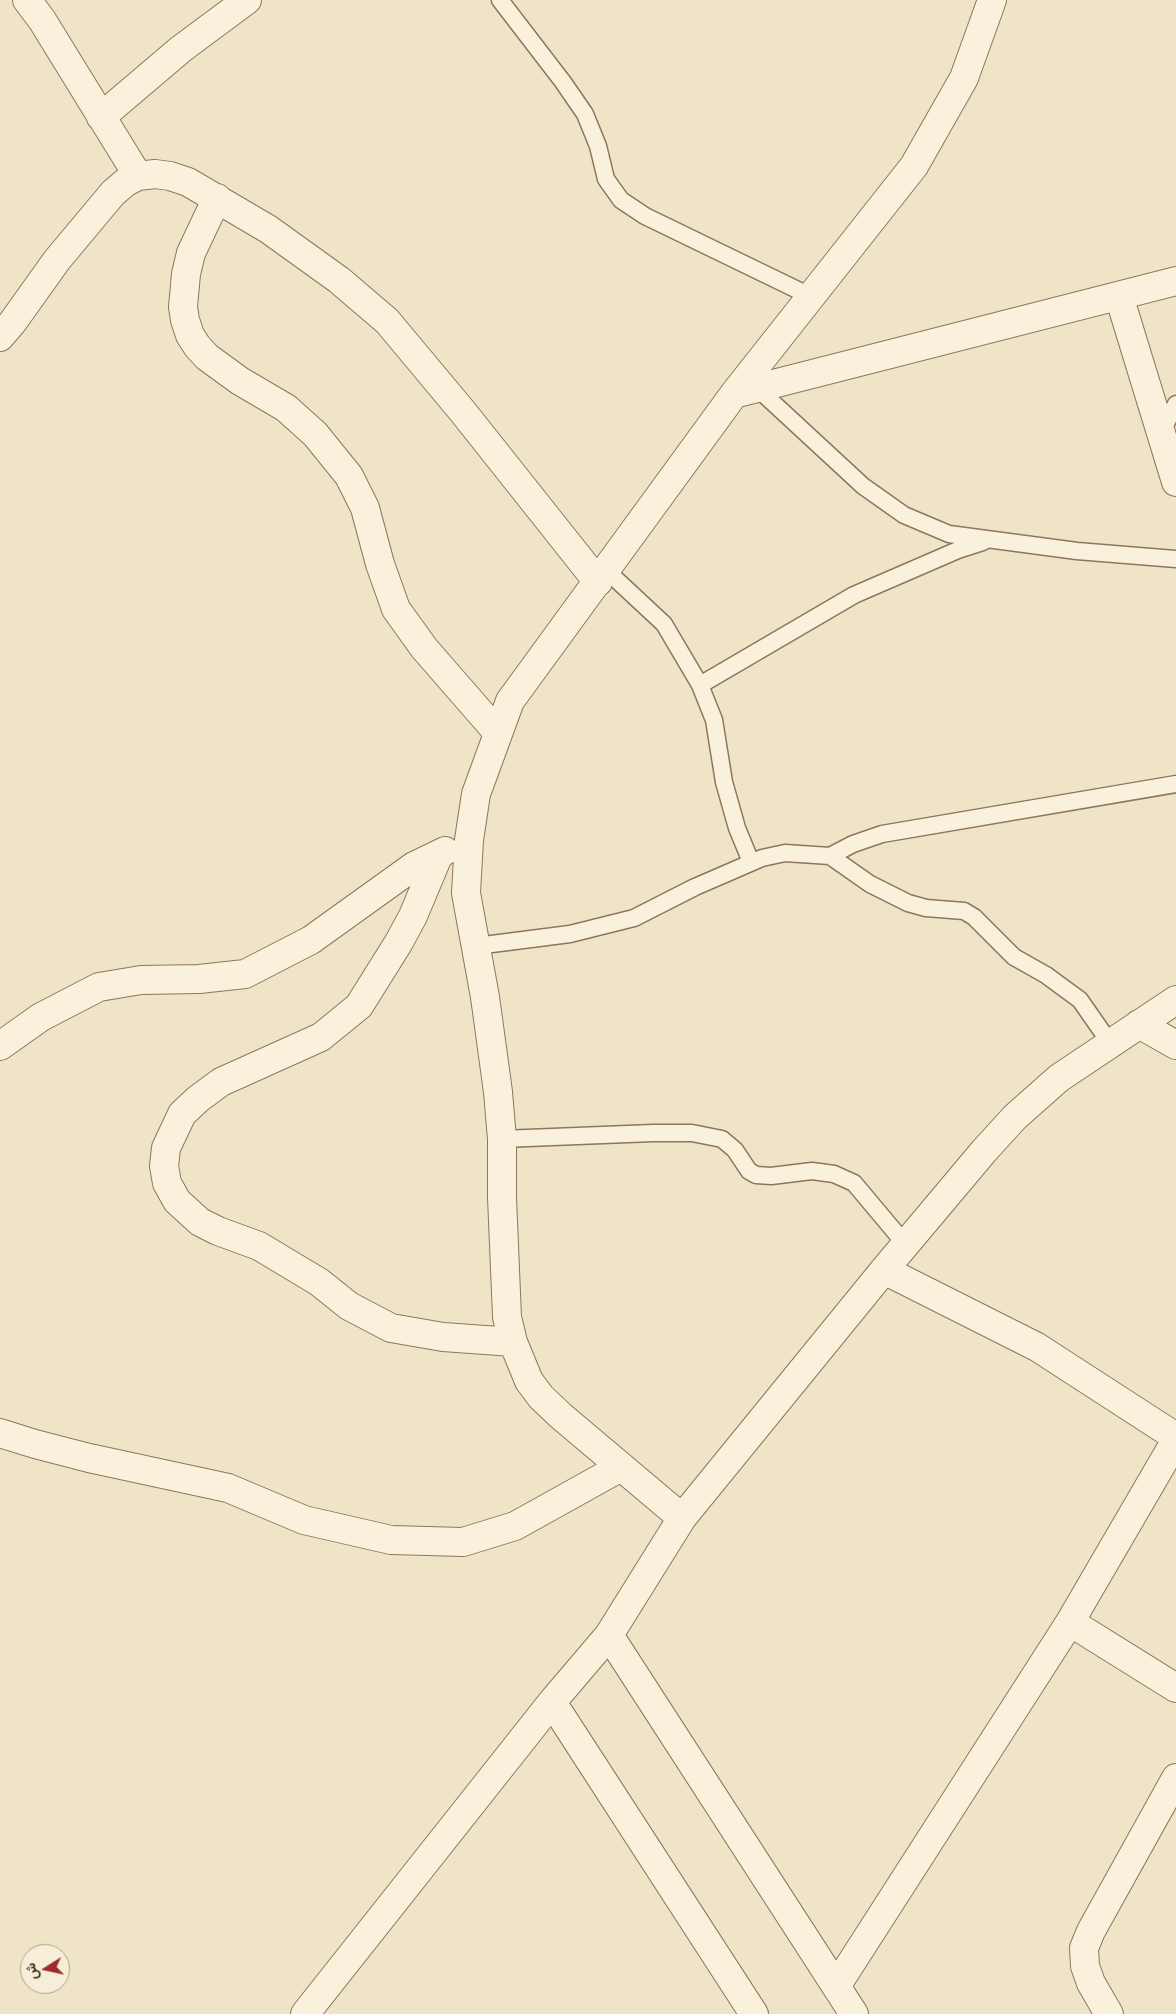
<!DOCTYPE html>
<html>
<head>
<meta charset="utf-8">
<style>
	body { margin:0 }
	#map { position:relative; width:1176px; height:2014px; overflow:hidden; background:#f0e4c8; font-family:Lora,Vazirmatn,serif }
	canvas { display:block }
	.north { position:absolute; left:20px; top:1944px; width:50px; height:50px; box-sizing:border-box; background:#f7eed8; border:1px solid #ada18e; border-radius:50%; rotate:260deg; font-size:14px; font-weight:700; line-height:20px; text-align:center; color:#3d2e20 }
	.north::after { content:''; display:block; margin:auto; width:18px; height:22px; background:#9e2a2b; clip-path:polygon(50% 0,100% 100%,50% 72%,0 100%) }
</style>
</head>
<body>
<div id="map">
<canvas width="1176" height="2014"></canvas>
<div class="north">ش</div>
</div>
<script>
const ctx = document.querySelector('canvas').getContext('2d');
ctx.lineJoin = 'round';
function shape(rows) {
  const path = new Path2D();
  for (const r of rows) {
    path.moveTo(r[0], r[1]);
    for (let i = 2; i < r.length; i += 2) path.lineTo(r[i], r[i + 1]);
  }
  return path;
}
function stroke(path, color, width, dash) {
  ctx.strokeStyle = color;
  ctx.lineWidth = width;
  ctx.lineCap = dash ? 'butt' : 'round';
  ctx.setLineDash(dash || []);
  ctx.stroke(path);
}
const lane = shape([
	[500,0,563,82,585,114,598,146,606,179,621,200,645,216,810,296],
	[757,388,863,486,904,515,949,534,1077,551,1176,559],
	[1161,433,1176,404],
	[606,570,664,624,700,685,714,720,724,782,737,828,751,862],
	[700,685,854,595,958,550,983,542],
	[830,856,853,844,882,834,1176,784],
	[476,946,570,934,634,918,695,887,762,858,785,853,830,856,870,884,908,903,926,908,964,911,974,917,1014,957,1046,975,1080,1000,1110,1043],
	[502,1139,653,1133,692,1133,722,1139,735,1150,749,1171,756,1175,771,1176,812,1171,834,1174,854,1183,906,1245]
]);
const street = shape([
	[27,0,42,20,138,176],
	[101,117,181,49,247,0],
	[217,198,191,253,186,274,183,307,185,320,190,335,197,346,207,357,240,381,286,408,315,434,349,476,365,508,380,564,396,609,424,648,498,733],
	[1119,296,1176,482],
	[0,337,12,323,57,260,113,193,126,182,138,176,155,174,170,176,188,182,268,229,339,280,387,321,463,412,598,582],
	[734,394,1176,281],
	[439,854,413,916,399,942,359,1006,321,1037,221,1082,198,1099,182,1114,166,1148,164,1166,167,1183,177,1201,200,1222,218,1231,259,1246,319,1282,349,1306,391,1328,443,1337,513,1342],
	[1139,1024,1176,1045],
	[0,1046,41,1017,99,987,141,980,199,979,245,974,311,940,414,866,445,851],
	[884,1270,1037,1347,1176,1437],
	[0,1433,35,1444,89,1458,228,1488,304,1520,391,1540,463,1542,515,1526,621,1467],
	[682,1518,561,1416,541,1397,529,1381,513,1342,507,1317,502,1197,502,1139,498,1092,485,997,466,893,469,840,476,794,510,701,734,394,914,166,964,78,992,0],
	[1070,1622,1176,1688],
	[609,1635,854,2014],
	[552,1702,754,2014],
	[837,1985,1070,1622,1176,1440],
	[305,2014,552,1702,609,1635,682,1518,884,1270,984,1151,1015,1117,1059,1078,1176,1000],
	[1109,2014,1091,1983,1085,1966,1084,1948,1091,1931,1176,1778]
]);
stroke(lane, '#8d765c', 19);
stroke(street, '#8d765c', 30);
stroke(lane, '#faf1dc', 16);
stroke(street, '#faf1dc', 28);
</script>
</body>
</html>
